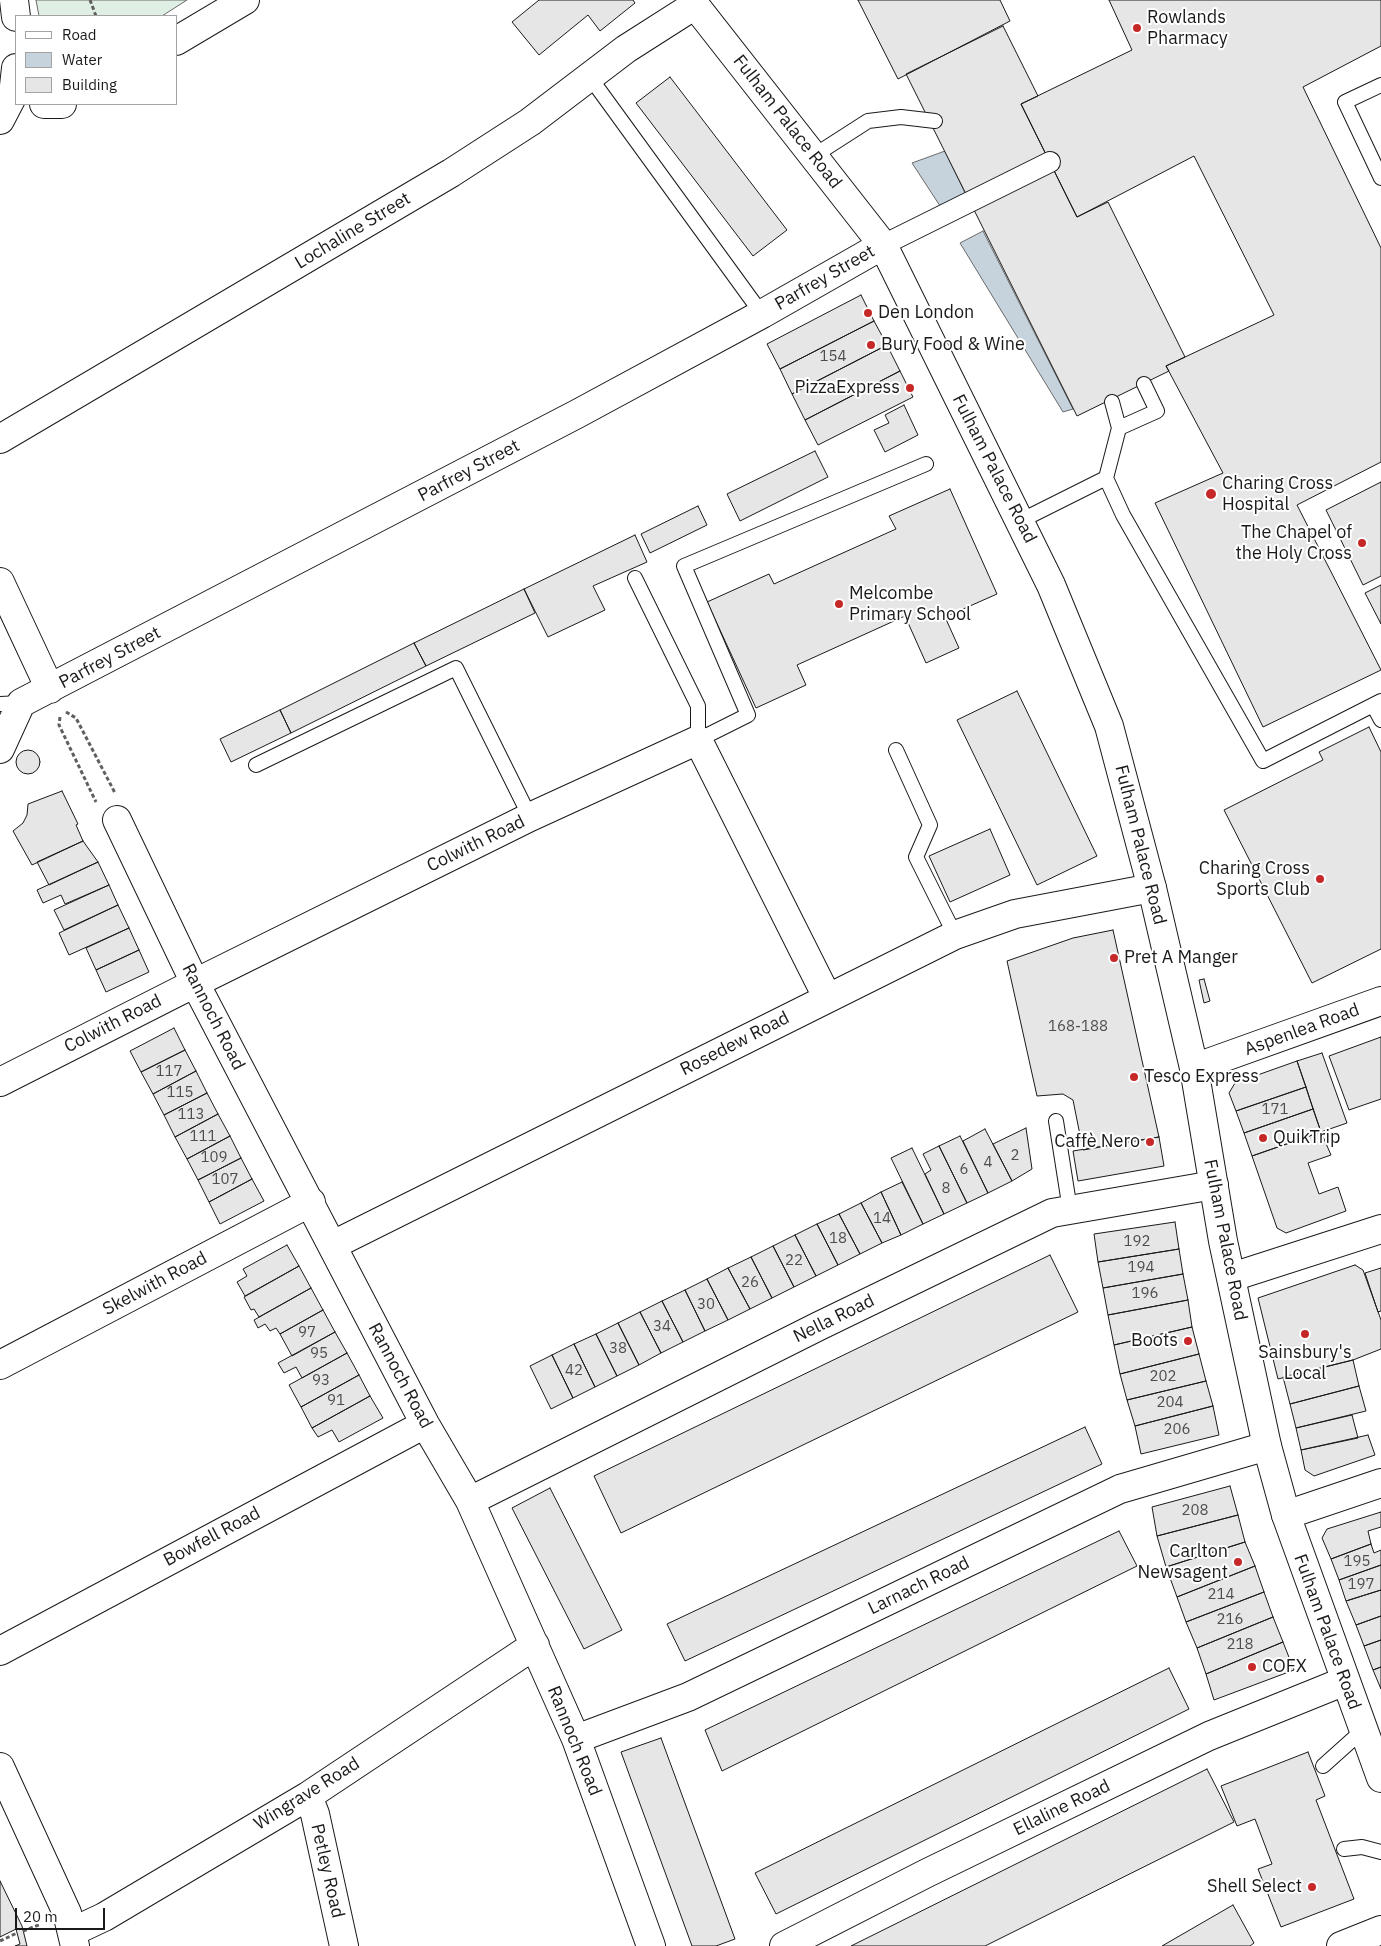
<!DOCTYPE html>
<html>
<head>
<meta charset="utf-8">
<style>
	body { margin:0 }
	#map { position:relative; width:1381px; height:1946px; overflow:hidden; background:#fff; font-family:"IBM Plex Sans",sans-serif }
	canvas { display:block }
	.legend { position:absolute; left:15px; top:15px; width:162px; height:90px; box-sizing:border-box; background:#fff; border:1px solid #a3a3a3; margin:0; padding:6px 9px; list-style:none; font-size:15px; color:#1a1a1a }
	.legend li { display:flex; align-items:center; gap:10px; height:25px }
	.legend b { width:25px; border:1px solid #a3a3a3 }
	.scale { position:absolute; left:15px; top:1908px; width:90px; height:22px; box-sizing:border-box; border:2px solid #1a1a1a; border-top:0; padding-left:6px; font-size:15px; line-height:18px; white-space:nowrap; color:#1a1a1a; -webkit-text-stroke:4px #fff; paint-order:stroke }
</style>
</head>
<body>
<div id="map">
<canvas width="1381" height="1946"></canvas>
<ul class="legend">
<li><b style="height:6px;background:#fff"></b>Road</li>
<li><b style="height:14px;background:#c6d2dc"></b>Water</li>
<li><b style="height:14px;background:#e6e6e6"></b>Building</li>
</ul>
<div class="scale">20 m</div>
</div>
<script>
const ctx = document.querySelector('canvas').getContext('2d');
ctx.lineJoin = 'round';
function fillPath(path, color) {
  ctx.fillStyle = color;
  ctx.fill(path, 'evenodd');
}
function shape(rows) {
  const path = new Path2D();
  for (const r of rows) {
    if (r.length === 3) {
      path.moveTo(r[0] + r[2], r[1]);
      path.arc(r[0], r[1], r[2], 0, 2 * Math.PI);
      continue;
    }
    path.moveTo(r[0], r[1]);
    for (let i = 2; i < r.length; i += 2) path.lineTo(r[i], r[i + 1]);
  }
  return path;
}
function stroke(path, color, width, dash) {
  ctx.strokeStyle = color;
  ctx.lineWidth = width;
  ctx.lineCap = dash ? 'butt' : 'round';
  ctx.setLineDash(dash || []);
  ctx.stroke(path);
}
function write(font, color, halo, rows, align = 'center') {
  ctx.font = font + ' "IBM Plex Sans",sans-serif';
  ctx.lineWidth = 4;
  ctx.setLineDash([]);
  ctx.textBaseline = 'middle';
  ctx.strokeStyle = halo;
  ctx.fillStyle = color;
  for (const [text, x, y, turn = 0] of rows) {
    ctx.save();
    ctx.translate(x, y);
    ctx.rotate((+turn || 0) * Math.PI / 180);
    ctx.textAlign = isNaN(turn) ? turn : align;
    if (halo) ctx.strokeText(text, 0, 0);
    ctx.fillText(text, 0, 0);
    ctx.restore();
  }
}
const green = shape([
	[36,0,187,0,162,16,39,16,36,0]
]);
const water = shape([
	[945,151,968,199,942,209,912,163,945,151],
	[983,231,1073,409,1063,412,960,243,983,231]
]);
const building = shape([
	[539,0,633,0,635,3,600,31,588,15,539,55,512,22,539,0],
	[858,0,1000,0,1010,21,898,79,858,0],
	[1109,0,1381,0,1381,46,1303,87,1381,248,1381,462,1297,505,1381,670,1263,727,1155,503,1223,473,1166,366,1274,315,1194,156,1077,217,1021,104,1132,50,1109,0],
	[1003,26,1038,96,1021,104,1077,217,1108,202,1185,357,1166,366,1169,371,1077,416,906,74,1003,26],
	[670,77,787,230,753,256,636,103,670,77],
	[861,295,874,321,780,369,767,344,861,295],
	[874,321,887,345,792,394,780,369,874,321],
	[887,345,900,371,805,420,792,394,887,345],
	[900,371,913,397,818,445,805,420,900,371],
	[904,405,918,435,885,452,874,430,889,423,885,415,904,405],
	[815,451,828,477,740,521,727,494,815,451],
	[1381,482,1381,576,1363,585,1326,510,1381,482],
	[950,489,997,594,945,617,959,648,926,663,905,616,797,665,806,685,756,708,707,602,769,574,774,584,896,529,889,516,950,489],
	[698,506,707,525,650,553,641,534,698,506],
	[635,535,647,562,593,586,605,610,548,637,524,589,635,535],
	[1381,585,1381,624,1365,593,1381,585],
	[524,589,535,613,426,666,414,643,524,589],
	[414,643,426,666,291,733,280,710,414,643],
	[1017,691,1097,856,1037,885,957,720,1017,691],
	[280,710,291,733,231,762,220,739,280,710],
	[1369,727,1381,752,1381,949,1312,983,1224,810,1323,760,1319,752,1369,727],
	[28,762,12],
	[62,791,78,824,76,825,83,841,32,865,13,831,23,823,27,815,28,804,62,791],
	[990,829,1010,875,950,902,929,856,990,829],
	[83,841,98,862,49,885,37,862,83,841],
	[98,862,109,885,65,904,61,895,43,903,37,890,98,862],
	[109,885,118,905,64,930,54,910,109,885],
	[118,905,129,928,69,955,59,933,118,905],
	[129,928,139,950,96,970,86,948,129,928],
	[1113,930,1159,1137,1083,1150,1073,1100,1063,1094,1037,1096,1007,961,1073,938,1113,930],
	[139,950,149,972,106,992,96,970,139,950],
	[1204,979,1210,1001,1204,1003,1199,980,1204,979],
	[174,1028,185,1050,141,1072,130,1051,174,1028],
	[1381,1037,1381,1099,1349,1110,1329,1056,1381,1037],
	[185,1050,196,1071,153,1094,141,1072,185,1050],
	[1322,1053,1347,1123,1321,1132,1297,1061,1322,1053],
	[1297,1061,1306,1087,1236,1111,1229,1093,1235,1083,1297,1061],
	[196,1071,207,1093,164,1115,153,1094,196,1071],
	[1306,1087,1313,1109,1244,1133,1236,1111,1306,1087],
	[207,1093,218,1114,175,1137,164,1115,207,1093],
	[1313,1109,1321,1132,1252,1156,1244,1133,1313,1109],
	[218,1114,230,1136,187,1159,175,1137,218,1114],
	[1026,1128,1032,1169,1012,1181,993,1144,1026,1128],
	[985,1129,1012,1181,988,1193,963,1141,985,1129],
	[1321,1132,1331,1155,1308,1163,1319,1194,1338,1187,1346,1211,1286,1233,1277,1228,1252,1156,1321,1132],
	[230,1136,241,1158,198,1180,187,1159,230,1136],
	[960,1136,988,1193,967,1203,939,1146,960,1136],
	[1159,1137,1164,1166,1078,1181,1073,1151,1159,1137],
	[939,1146,967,1203,944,1214,925,1174,931,1170,923,1154,939,1146],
	[912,1148,944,1214,923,1224,891,1158,912,1148],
	[241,1158,252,1179,209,1202,198,1180,241,1158],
	[252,1179,264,1201,220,1224,209,1202,252,1179],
	[902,1182,923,1224,901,1235,881,1192,902,1182],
	[881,1192,901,1235,882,1243,861,1203,881,1192],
	[861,1203,882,1243,860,1254,839,1214,861,1203],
	[839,1214,860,1254,838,1265,817,1224,839,1214],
	[1175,1222,1179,1249,1098,1262,1094,1234,1175,1222],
	[817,1224,838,1265,816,1276,795,1235,817,1224],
	[795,1235,816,1276,794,1287,773,1246,795,1235],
	[287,1245,299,1266,245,1296,237,1282,247,1276,243,1269,287,1245],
	[773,1246,794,1287,772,1298,751,1257,773,1246],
	[1179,1249,1183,1274,1103,1288,1098,1262,1179,1249],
	[1050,1255,1078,1312,621,1533,594,1476,1050,1255],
	[751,1257,772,1298,750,1309,728,1268,751,1257],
	[1355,1265,1363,1270,1381,1320,1381,1349,1353,1360,1278,1379,1258,1298,1355,1265],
	[299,1266,311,1288,259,1317,254,1309,251,1310,244,1297,299,1266],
	[728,1268,750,1309,728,1320,707,1279,728,1268],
	[1381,1268,1381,1311,1378,1312,1365,1273,1381,1268],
	[1183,1274,1188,1300,1108,1315,1103,1288,1183,1274],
	[707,1279,728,1320,705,1331,685,1290,707,1279],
	[311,1288,323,1310,280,1334,276,1328,270,1331,265,1324,258,1328,254,1320,311,1288],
	[685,1290,705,1331,683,1342,662,1301,685,1290],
	[1188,1300,1192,1327,1114,1345,1108,1315,1188,1300],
	[662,1301,683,1342,661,1353,640,1312,662,1301],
	[323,1310,335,1332,292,1356,280,1334,323,1310],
	[640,1312,661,1353,639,1365,618,1323,640,1312],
	[618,1323,639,1365,617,1376,596,1334,618,1323],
	[1192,1327,1199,1354,1120,1374,1114,1345,1192,1327],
	[335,1332,347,1353,302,1378,296,1367,284,1373,278,1363,335,1332],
	[596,1334,617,1376,595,1387,574,1344,596,1334],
	[574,1344,595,1387,573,1398,552,1355,574,1344],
	[347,1353,359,1375,301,1407,289,1385,347,1353],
	[1199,1354,1206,1381,1127,1400,1120,1374,1199,1354],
	[552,1355,573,1398,551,1409,530,1366,552,1355],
	[1353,1360,1359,1386,1290,1404,1283,1377,1353,1360],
	[359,1375,370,1396,312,1428,301,1407,359,1375],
	[1206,1381,1213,1406,1135,1426,1127,1400,1206,1381],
	[1359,1386,1366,1411,1296,1428,1290,1404,1359,1386],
	[370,1396,383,1418,339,1442,332,1430,318,1437,312,1428,370,1396],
	[1213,1406,1219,1435,1141,1454,1135,1426,1213,1406],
	[1352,1415,1358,1438,1301,1450,1296,1428,1352,1415],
	[1085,1427,1102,1464,685,1661,667,1624,1085,1427],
	[1368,1435,1375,1455,1314,1476,1305,1470,1301,1450,1368,1435],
	[1230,1486,1238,1515,1157,1536,1152,1507,1230,1486],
	[550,1488,622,1630,584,1649,512,1508,550,1488],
	[1381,1512,1381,1527,1368,1531,1371,1544,1331,1559,1322,1538,1327,1529,1381,1512],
	[1238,1515,1245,1542,1166,1567,1157,1536,1238,1515],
	[1119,1531,1137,1566,722,1771,705,1730,1119,1531],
	[1245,1542,1255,1566,1177,1597,1166,1567,1245,1542],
	[1371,1544,1374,1553,1381,1550,1381,1565,1339,1580,1331,1559,1371,1544],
	[1381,1565,1381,1590,1346,1601,1339,1580,1381,1565],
	[1255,1566,1264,1592,1186,1622,1177,1597,1255,1566],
	[1381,1590,1381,1616,1356,1625,1346,1601,1381,1590],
	[1264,1592,1273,1617,1197,1648,1186,1622,1264,1592],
	[1381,1616,1381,1640,1364,1646,1356,1625,1381,1616],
	[1273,1617,1283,1642,1206,1674,1197,1648,1273,1617],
	[1381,1640,1381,1667,1373,1670,1364,1646,1381,1640],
	[1283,1642,1294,1670,1214,1700,1206,1674,1283,1642],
	[1381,1667,1381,1689,1373,1670,1381,1667],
	[1169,1668,1189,1709,776,1914,755,1873,1169,1668],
	[661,1738,735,1939,716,1946,692,1946,621,1752,661,1738],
	[1308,1752,1325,1796,1316,1800,1354,1899,1281,1927,1258,1869,1272,1864,1255,1819,1237,1826,1221,1786,1308,1752],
	[1207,1769,1234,1822,985,1946,851,1946,1207,1769],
	[0,1881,22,1926,27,1946,15,1946,20,1944,16,1929,0,1937,0,1881],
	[1233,1905,1254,1943,1250,1946,1162,1946,1233,1905]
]);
const path = shape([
	[90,0,96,16],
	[66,712,76,718,115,793],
	[60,717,59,725,96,802],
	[23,1931,41,1924],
	[0,1941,17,1933]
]);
const service = shape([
	[589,76,762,314],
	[1381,85,1345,102,1381,178],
	[815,155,868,121,901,117,935,121],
	[1119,428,1157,411,1144,384],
	[1106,478,1123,515,1263,761,1381,701],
	[1020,521,1106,478,1119,428,1112,402],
	[635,578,698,706,698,740,748,715,684,566,926,464],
	[0,704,21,703],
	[1373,705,1381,720],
	[896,750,930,825,916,857,955,935],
	[256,765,456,668,530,817],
	[1056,1121,1070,1210],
	[1323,1766,1362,1731],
	[1344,1849,1362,1847,1381,1852]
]);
const pedestrian = shape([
	[883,245,1050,162]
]);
const minor = shape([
	[14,0,16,17],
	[176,41,245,0],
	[44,104,62,104],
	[0,120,13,95,16,68],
	[0,439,451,173,530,122,626,49,695,5],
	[0,582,50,689],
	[0,749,21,703,577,414,762,314,883,245],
	[117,820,195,983,425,1424,470,1501,576,1739,651,1946],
	[1194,1068,1381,1001],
	[0,1082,195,983,530,817,698,740,827,997],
	[333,1245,955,935,1015,914,1152,888],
	[1232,1277,1381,1229],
	[0,1365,311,1202],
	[470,1501,819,1326,1052,1213,1214,1185],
	[1286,1515,1381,1483],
	[0,1651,425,1424],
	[576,1739,688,1697,1120,1489,1267,1446],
	[0,1767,67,1913,75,1946],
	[308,1796,315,1814,344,1946],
	[72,1932,104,1917,308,1796,535,1645],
	[784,1946,927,1873,1209,1736,1345,1681],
	[1341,1946,1381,1930]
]);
const primary = shape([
	[691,0,883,245,1051,585,1109,726,1152,888,1194,1068,1223,1241,1267,1446,1286,1515,1381,1778]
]);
const markers = [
	[1137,28,5,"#c62828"],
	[868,313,5,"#c62828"],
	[871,345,5,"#c62828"],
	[910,388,5,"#c62828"],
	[1211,494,6,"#c62828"],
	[1362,543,5,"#c62828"],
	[839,604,5,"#c62828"],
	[1320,879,5,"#c62828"],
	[1114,958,5,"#c62828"],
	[1134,1077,5,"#c62828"],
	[1263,1138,5,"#c62828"],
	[1150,1142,5,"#c62828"],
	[1305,1334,5,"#c62828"],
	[1188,1341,5,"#c62828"],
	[1238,1562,5,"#c62828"],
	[1252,1667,5,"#c62828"],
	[1312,1887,5,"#c62828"]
];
const numberNames = [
	["154",833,357],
	["168-188",1078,1027],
	["117",169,1072],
	["115",180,1093],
	["171",1275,1110],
	["113",191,1115],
	["111",203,1137],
	["2",1015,1156],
	["109",214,1158],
	["4",988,1163],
	["6",964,1170],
	["107",225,1180],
	["8",946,1189],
	["14",882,1219],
	["18",838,1239],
	["192",1137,1242],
	["22",794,1261],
	["194",1141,1268],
	["26",750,1283],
	["196",1145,1294],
	["30",706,1305],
	["34",662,1327],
	["97",307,1333],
	["38",618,1349],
	["95",319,1354],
	["42",574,1371],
	["202",1163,1377],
	["93",321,1381],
	["91",336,1401],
	["204",1170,1403],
	["206",1177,1430],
	["208",1195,1511],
	["195",1357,1562],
	["197",1361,1585],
	["214",1221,1595],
	["216",1230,1620],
	["218",1240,1645]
];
const poiNames = [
	["Rowlands",1147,18],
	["Pharmacy",1147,39],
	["Den London",878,313],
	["Bury Food & Wine",881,345],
	["PizzaExpress",900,388,"right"],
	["Charing Cross",1222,484],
	["Hospital",1222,505],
	["The Chapel of",1352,533,"right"],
	["the Holy Cross",1352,554,"right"],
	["Melcombe",849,594],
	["Primary School",849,615],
	["Charing Cross",1310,869,"right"],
	["Sports Club",1310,890,"right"],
	["Pret A Manger",1124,958],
	["Tesco Express",1144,1077],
	["QuikTrip",1273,1138],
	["Caffè Nero",1140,1142,"right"],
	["Boots",1178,1341,"right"],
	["Sainsbury's",1305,1353,"center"],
	["Local",1305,1374,"center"],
	["Carlton",1228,1552,"right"],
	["Newsagent",1228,1573,"right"],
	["COFX",1262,1667],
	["Shell Select",1302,1887,"right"]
];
const streetNames = [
	["Fulham Palace Road",787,122,52],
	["Lochaline Street",353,231,-31],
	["Parfrey Street",825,278,-30],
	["Fulham Palace Road",994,469,63],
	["Parfrey Street",469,471,-28],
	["Parfrey Street",110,658,-28],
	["Colwith Road",476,844,-26],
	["Fulham Palace Road",1140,845,76],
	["Rannoch Road",213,1017,63],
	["Colwith Road",113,1024,-27],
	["Aspenlea Road",1302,1030,-20],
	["Rosedew Road",735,1044,-27],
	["Fulham Palace Road",1225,1240,79],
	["Skelwith Road",155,1284,-28],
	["Nella Road",834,1319,-26],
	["Rannoch Road",400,1376,62],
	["Bowfell Road",212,1537,-28],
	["Larnach Road",919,1586,-26],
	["Fulham Palace Road",1327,1632,70],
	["Rannoch Road",574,1741,68],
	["Wingrave Road",307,1794,-32],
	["Ellaline Road",1062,1808,-26],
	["Petley Road",327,1871,77]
];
fillPath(green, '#e0efe3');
stroke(green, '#6a6a6a', 1);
fillPath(water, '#c6d2dc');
stroke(water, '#6a6a6a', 1);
fillPath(building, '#e6e6e6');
stroke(building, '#1a1a1a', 1);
stroke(service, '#1a1a1a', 16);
stroke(pedestrian, '#1a1a1a', 22);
stroke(minor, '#1a1a1a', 30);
stroke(primary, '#1a1a1a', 30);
stroke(path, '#5f5f5f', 3, [4, 2.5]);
stroke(service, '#fff', 14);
stroke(pedestrian, '#fff', 20);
stroke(minor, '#fff', 28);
stroke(primary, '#fff', 28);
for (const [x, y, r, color] of markers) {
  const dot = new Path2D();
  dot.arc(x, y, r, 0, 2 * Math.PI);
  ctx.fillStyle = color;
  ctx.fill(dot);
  stroke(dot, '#fff', 2);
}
write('15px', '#4d4d4d', null, numberNames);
write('18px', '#1a1a1a', '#fff', poiNames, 'left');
write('18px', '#1a1a1a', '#fff', streetNames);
</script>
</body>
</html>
